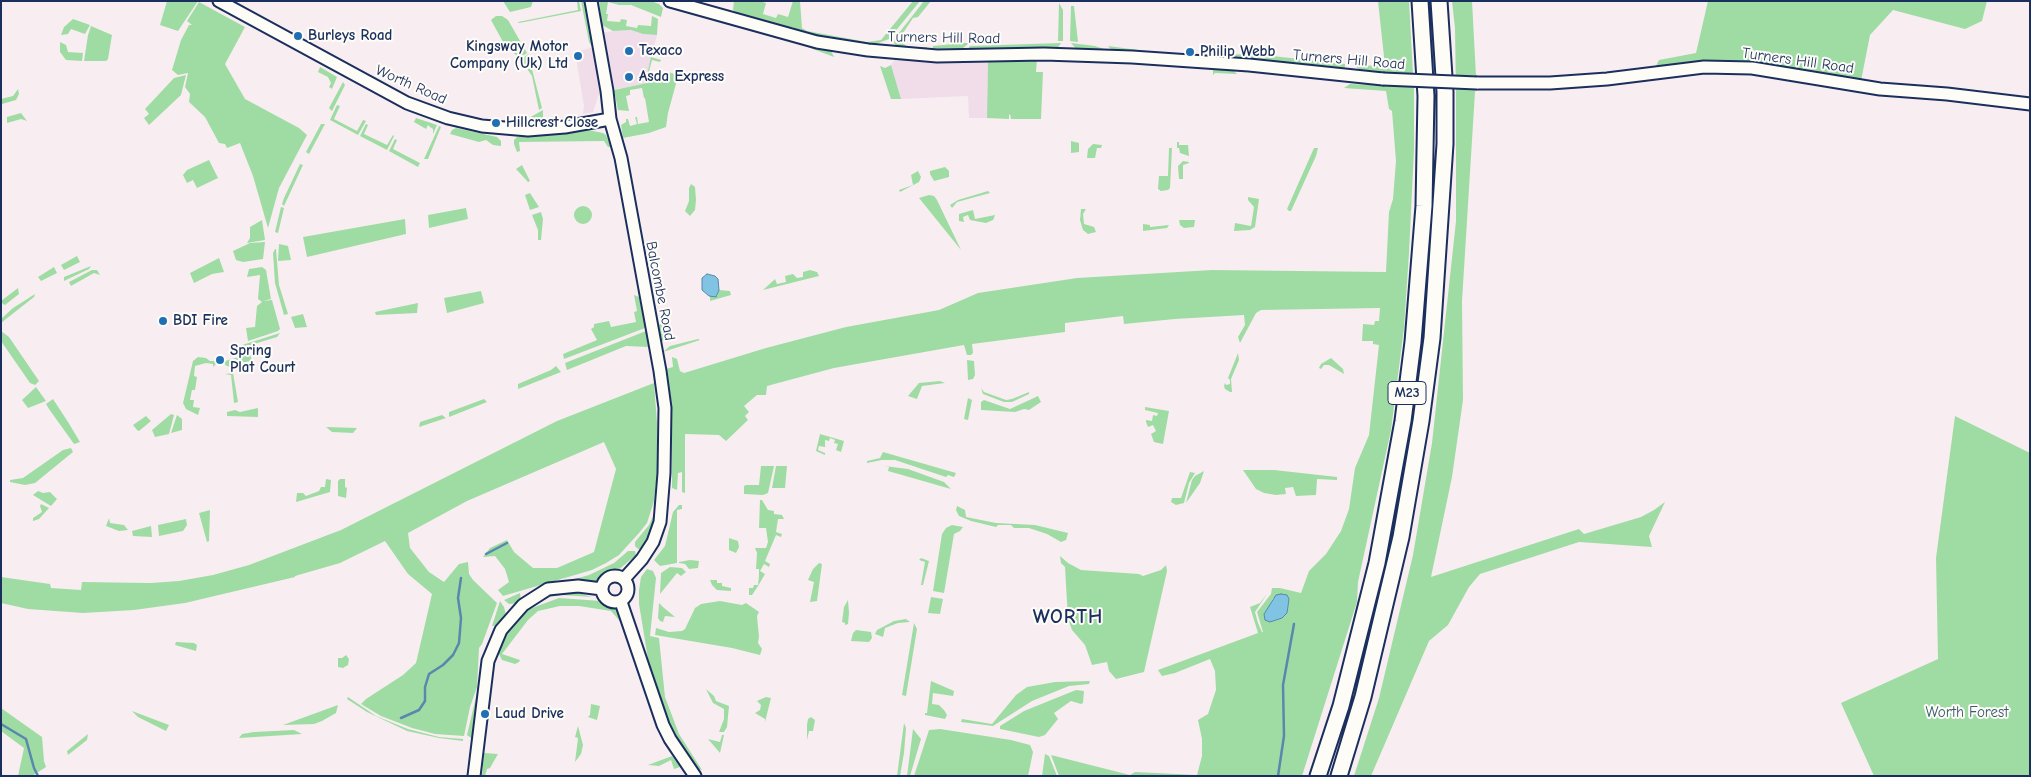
<!DOCTYPE html>
<html>
<head>
<meta charset="utf-8">
<style>
	body { margin:0 }
	#map { position:relative; width:2031px; height:777px; overflow:hidden; background:#f8eef1; font-family:"Comic Neue",sans-serif }
	canvas { display:block }
	.frame { position:absolute; inset:0; border:2px solid #1b2f5e; pointer-events:none }
</style>
</head>
<body>
<div id="map">
<canvas width="2031" height="777"></canvas>
<div class="frame"></div>
</div>
<script>
const ctx = document.querySelector('canvas').getContext('2d');
ctx.lineJoin = 'round';
function fillPath(path, color) {
  ctx.fillStyle = color;
  ctx.fill(path, 'evenodd');
}
function shape(rows) {
  const path = new Path2D();
  for (const r of rows) {
    if (r.length === 3) {
      path.moveTo(r[0] + r[2], r[1]);
      path.arc(r[0], r[1], r[2], 0, 2 * Math.PI);
      continue;
    }
    path.moveTo(r[0], r[1]);
    for (let i = 2; i < r.length; i += 2) path.lineTo(r[i], r[i + 1]);
  }
  return path;
}
function stroke(path, color, width, dash) {
  ctx.strokeStyle = color;
  ctx.lineWidth = width;
  ctx.lineCap = dash ? 'butt' : 'round';
  ctx.setLineDash(dash || []);
  ctx.stroke(path);
}
function write(font, color, halo, rows, align = 'center') {
  ctx.font = font + ' "Comic Neue",sans-serif';
  ctx.lineWidth = 4;
  ctx.setLineDash([]);
  ctx.textBaseline = 'middle';
  ctx.strokeStyle = halo;
  ctx.fillStyle = color;
  for (const [text, x, y, turn = 0] of rows) {
    ctx.save();
    ctx.translate(x, y);
    ctx.rotate((+turn || 0) * Math.PI / 180);
    ctx.textAlign = isNaN(turn) ? turn : align;
    if (halo) ctx.strokeText(text, 0, 0);
    ctx.fillText(text, 0, 0);
    ctx.restore();
  }
}
const built = shape([
	[631,30,643,34,657,35,648,70,647,83,607,91,599,94,593,112,583,114,584,106,575,52,598,46,596,34,613,31],
	[896,58,988,60,987,118,969,118,968,96,901,99,891,65]
]);
const green = shape([
	[167,1,198,1,178,31,160,25],
	[503,1,533,1,531,7,510,12],
	[577,1,579,1,581,11,519,23,518,22,578,10],
	[581,1,585,1,593,48,589,42],
	[599,1,651,1,659,4,663,8,661,17,631,5,619,5,608,2,606,14,608,14,607,21,620,22,621,19,627,20,626,26,637,28,638,25,651,26,652,16,658,19,657,35,643,34,631,30,613,31,602,25],
	[734,1,759,1,766,3,763,14,776,18,778,14,788,17,793,1,800,1,802,28,807,31,867,42,881,40,913,1,920,1,889,39,873,45,823,38,806,34,792,27,784,27,740,15,733,10],
	[924,1,931,1,918,17,913,18,901,36,903,39,901,42,908,47,927,47,927,50,898,48,894,43,895,38],
	[1378,1,1409,1,1413,74,1360,71,1355,65,1385,66],
	[1452,1,1472,1,1476,76,1462,301,1463,400,1452,477,1431,577,1579,529,1584,534,1641,517,1654,510,1665,502,1649,536,1652,547,1579,542,1480,574,1469,587,1448,625,1429,641,1371,776,1354,776,1379,698,1413,555,1432,443,1456,221,1456,93,1455,28],
	[1708,1,1987,1,1982,21,1965,29,1893,10,1870,35,1861,81,1754,62,1718,62,1655,68,1659,60,1696,53],
	[199,2,245,27,225,64,245,99,299,128,307,135,279,188,268,228,253,176,240,143,227,148,225,144,219,143,205,117,189,102,190,94,185,87,188,73,178,75,172,70,181,40,189,25,192,25,187,21],
	[1059,3,1063,10,1063,41,1058,41],
	[1071,6,1074,6,1078,42,1070,41],
	[496,16,502,16,508,20,527,53,519,58,503,42,491,20],
	[73,19,90,25,85,34,71,29,68,34,61,35,64,27],
	[91,26,112,35,108,59,106,61,84,61,88,35],
	[60,42,66,45,68,52,83,53,82,61,66,60,60,52],
	[806,43,830,49,834,57,805,46],
	[964,43,969,43,962,49,932,51,933,46],
	[1061,43,1057,49,967,51,970,46],
	[1071,43,1095,46,1110,51,1099,52,1097,49,1084,48,1078,51],
	[1108,46,1146,51,1164,53,1113,51],
	[528,54,542,108,539,110,532,76,521,60],
	[1254,54,1345,64,1345,67,1342,70,1214,57,1211,55],
	[651,57,661,60,660,62,652,60,648,75,668,72,675,74,674,78,677,80,668,113,666,127,649,133,623,138,621,125,626,122,626,119,628,119,630,126,637,124,635,117,637,117,638,124,649,122,645,98,644,98,642,88,630,90,630,95,626,96,629,111,618,110,614,90,647,83,648,70],
	[1037,59,1036,72,1043,72,1041,119,1011,119,1010,114,1009,115,1009,119,987,118,988,60],
	[891,65,901,99,891,99,880,66,885,68],
	[320,67,337,77,332,89,329,87,331,83,328,77,318,72],
	[1211,67,1231,68,1237,74,1215,73,1213,75,1213,69,1211,69],
	[186,75,181,95,149,125,144,118,149,114,145,109,174,78],
	[343,82,345,85,332,111,329,108],
	[1350,84,1414,87,1414,150,1409,253,1404,328,1391,430,1358,582,1357,602,1302,776,1059,776,1051,755,1130,775,1135,772,1197,775,1202,756,1202,739,1198,720,1208,714,1216,690,1215,671,1210,659,1175,673,1162,676,1158,670,1258,633,1250,607,1260,603,1267,594,1255,612,1258,623,1262,632,1263,632,1257,612,1271,594,1272,588,1280,588,1301,593,1309,571,1326,554,1341,531,1349,509,1355,468,1369,435,1379,345,1373,344,1373,341,1362,341,1363,324,1374,325,1375,321,1379,321,1380,308,1261,310,1256,313,1240,343,1238,337,1245,325,1244,315,1175,319,1124,324,1123,316,1065,323,1065,332,972,344,973,353,971,355,967,355,964,345,834,368,767,386,766,395,757,395,744,406,749,412,745,416,748,420,726,441,719,435,685,434,685,493,682,492,682,472,678,473,677,490,672,488,672,406,666,369,673,367,672,357,677,359,680,371,684,373,766,348,846,327,939,310,978,293,1077,278,1212,270,1386,272,1389,212,1393,199,1396,161,1392,111,1389,109,1386,91,1344,88],
	[1273,598,1289,599,1287,613,1265,612,1269,609],
	[18,89,19,94,16,100,2,104,1,99,13,96],
	[337,105,340,106,334,119,357,131,363,120,366,121,358,135,330,120],
	[543,110,543,120,527,121,527,119],
	[21,113,27,121,21,119,7,123,7,117],
	[416,118,437,125,433,134,433,129,430,127,428,125,426,129,414,122],
	[321,124,325,124,309,154,306,152],
	[366,124,368,125,364,134,387,145,393,135,394,136,387,150,360,136],
	[439,126,441,127,428,159,424,159],
	[456,128,497,137,501,141,501,146,493,145,486,140,479,142,450,134,452,130],
	[588,130,603,133,606,135,611,147,608,147,604,141,519,142,520,151,517,152,514,144,514,140,517,137],
	[395,139,397,140,393,149,420,163,418,167,389,151],
	[1071,141,1079,143,1079,152,1071,153],
	[1177,142,1179,142,1179,145,1188,145,1189,156,1180,153,1179,148,1177,148],
	[1093,144,1102,145,1101,148,1097,148,1095,158,1087,158,1088,149],
	[1169,148,1172,148,1170,188,1168,190,1161,191,1158,189,1159,176,1168,176],
	[1314,148,1318,148,1316,156,1291,211,1289,211,1287,209],
	[209,160,218,178,197,188,193,180,187,183,183,175,187,170],
	[1183,161,1189,162,1189,163,1183,165,1183,179,1179,179,1178,166],
	[300,164,303,165,284,206,282,204,284,198],
	[522,165,530,181,528,182,516,169],
	[945,167,949,171,949,177,934,181,930,174,930,171],
	[918,171,921,177,919,182,900,192,899,190,913,185,911,175],
	[691,184,695,187,696,200,695,210,690,216,685,211,689,201,689,188],
	[988,191,990,193,957,202,952,208,950,205,958,200],
	[530,193,539,207,530,210,525,195],
	[929,195,934,196,937,200,961,250,919,198],
	[1248,197,1259,199,1255,227,1250,230,1234,231,1235,223,1251,226,1254,207,1248,200],
	[583,215,9],
	[281,207,284,208,278,233,275,232],
	[466,208,468,219,429,228,428,215],
	[1081,209,1086,209,1083,214,1084,224,1094,227,1096,232,1088,234,1083,230,1080,220],
	[973,210,975,219,995,215,994,218,993,220,986,223,970,220,968,215,963,217,964,222,959,221,959,214],
	[541,212,543,219,541,240,538,240,538,230,532,215],
	[405,219,406,234,307,257,303,237],
	[262,220,265,240,247,243,250,238,250,227],
	[1179,220,1195,220,1194,227,1184,228,1180,225],
	[1143,224,1150,225,1150,227,1169,225,1167,228,1143,231],
	[265,242,263,259,243,262,236,260,233,251,250,243],
	[279,244,288,246,291,260,278,261],
	[275,249,276,249,279,285,288,314,284,315,275,283,273,253],
	[77,256,80,262,64,270,61,265],
	[219,258,224,272,212,274,194,283,190,273],
	[91,266,89,269,64,281,64,277],
	[54,267,57,273,41,281,38,277],
	[262,267,266,270,271,299,263,301,272,300,280,329,278,331,248,341,246,328,255,327,257,306,262,302,258,299,260,275,247,277,249,269],
	[92,270,97,270,100,275,94,273,71,286,69,282],
	[810,270,817,272,819,276,763,290,775,279,777,284,786,282,785,276,793,274,797,278,803,277,803,272],
	[18,288,19,294,5,305,3,304,1,301],
	[719,290,730,291,731,295,710,301,710,296,717,296],
	[481,291,484,303,447,313,444,298],
	[35,294,34,297,1,323,1,319,13,308],
	[634,295,639,297,645,328,564,359,563,354,597,340,591,329,594,327,594,324,609,321,611,327,636,322,634,312,637,311],
	[418,303,417,313,376,315,375,312],
	[303,314,307,327,295,328,291,317],
	[669,321,665,329,666,339,661,342,658,325],
	[1,331,9,337,39,381,35,385,30,383,1,341],
	[646,331,648,347,626,346,567,370,565,363],
	[280,333,277,337,244,347,239,346],
	[698,339,700,340,663,352,670,346],
	[1238,353,1239,360,1231,379,1232,392,1230,392,1225,389,1224,386,1225,383,1226,385,1230,384,1230,380,1228,378],
	[250,354,252,361,231,364,232,368,225,365,225,361],
	[198,357,206,358,210,361,223,361,217,363,213,367,213,364,206,363,195,366,194,376,197,377,195,390,192,390,190,400,194,400,193,407,200,408,198,415,186,409,183,403,193,361],
	[1331,358,1343,369,1344,374,1329,365,1324,365,1321,369,1319,368,1321,364],
	[967,360,974,361,975,375,973,379,968,380],
	[556,366,561,372,518,389,518,384,551,370],
	[233,373,238,402,234,403,231,375,225,374],
	[940,381,945,383,922,386,917,399,908,396,919,383],
	[654,383,657,423,657,473,654,501,647,523,639,533,619,555,606,563,592,570,503,596,498,590,509,582,505,569,495,556,483,557,490,548,507,540,514,552,533,568,557,568,594,552,616,469,604,442,467,501,408,533,410,548,429,572,444,582,459,564,468,562,469,574,473,580,497,603,482,644,479,648,477,687,470,707,464,736,435,734,412,728,381,716,361,704,366,699,403,675,416,663,432,594,408,574,385,541,340,563,295,576,295,577,185,603,134,610,83,613,28,609,1,603,1,577,50,584,51,588,81,590,82,582,151,583,179,581,213,575,249,565,341,530,557,421],
	[36,387,46,401,28,408,22,400],
	[981,388,984,392,1006,400,1012,399,1029,392,1029,394,1012,402,1004,402,983,394],
	[1038,396,1041,402,1029,410,1024,409,1015,412,981,410,981,402,984,400,1010,409],
	[968,398,972,400,968,420,964,419],
	[53,399,68,422,80,442,74,444,49,409,46,404],
	[484,399,487,402,449,417,449,412],
	[1145,407,1169,411,1163,444,1154,442,1151,434,1156,431,1153,425,1148,427,1146,422,1146,420,1152,421,1153,415,1157,416,1158,413,1145,410],
	[258,408,258,417,227,416,227,412,235,410,240,412],
	[171,414,174,415,169,434,155,437,152,430],
	[177,415,182,419,182,430,171,433],
	[442,415,446,418,419,427,420,422],
	[146,416,151,421,139,431,137,430,133,425],
	[1955,416,2030,453,2030,776,1874,776,1841,703,1938,659,1936,558],
	[326,427,357,428,353,433,332,432],
	[820,434,844,441,841,452,836,450,838,444,834,443,835,440,830,438,829,441,825,440,825,447,819,446,818,450,825,453,825,455,816,451],
	[71,448,73,452,35,483,25,485,10,482,10,480,23,478,63,450],
	[883,452,956,473,954,477,948,475,946,477,895,460,882,460,867,463,867,461,880,458],
	[761,466,774,466,768,493,763,495,744,494,744,486,746,485,759,485],
	[776,466,787,466,785,488,772,488],
	[884,466,908,469,944,482,951,489,888,471,889,467],
	[1243,470,1274,470,1337,477,1337,480,1317,479,1316,495,1296,496,1293,487,1285,488,1286,494,1276,495,1264,493,1256,489],
	[1204,471,1200,483,1186,503,1192,480,1195,476],
	[1190,472,1195,473,1189,483,1184,503,1176,505,1171,502,1172,498,1181,498],
	[326,479,331,480,330,492,296,502,297,493,303,493,306,496,319,491,321,487,325,487],
	[340,479,345,479,345,487,347,488,346,498,338,496,338,481],
	[38,491,43,493,50,492,57,499,51,506,33,495],
	[760,500,762,500,768,510,774,511,774,514,782,515,784,519,778,519,776,532,782,534,781,537,776,535,765,561,770,564,769,567,764,564,760,571,765,574,758,586,752,595,749,595,749,588,753,588,754,585,758,585,759,576,759,569,756,569,757,553,755,548,766,548,768,542,766,528,759,528],
	[41,504,49,508,39,519,33,521,33,518,42,512,40,506],
	[679,505,682,505,682,509,677,510,677,563,660,566,654,560,665,546,673,512],
	[957,506,965,510,966,517,996,523,1035,525,1068,533,1066,540,1061,542,1047,534,1029,528,1014,528,1011,525,998,525,996,527,971,521,959,516,956,510],
	[210,510,209,541,207,542,199,513],
	[655,512,655,522,647,542,641,549,638,549,635,546,635,542,649,525],
	[109,518,110,523,124,525,128,530,119,531,106,526],
	[186,519,187,525,183,531,159,536,158,525],
	[952,525,963,527,960,531,954,534,944,593,933,591,942,534,946,528],
	[151,526,152,537,133,536,132,531],
	[729,538,738,541,739,547,736,553,729,550],
	[628,551,635,551,636,555,616,572,596,581,578,581,575,579,589,575,614,563],
	[1060,556,1068,563,1081,570,1139,574,1143,576,1161,570,1166,565,1167,571,1144,672,1116,679,1109,671,1107,662,1092,665,1085,645,1072,630,1068,619,1065,567,1061,563],
	[921,558,929,561,923,585,921,585,925,562,919,560],
	[690,560,699,561,698,568,689,569,685,564,679,563,679,562],
	[819,563,822,564,817,601,810,602,814,582,808,580,813,569],
	[670,567,682,568,686,572,681,576,677,573,660,594,661,573],
	[647,569,653,571,656,578,650,636,659,638,665,697,679,734,702,770,698,769,671,727,648,659,639,604,639,590,641,577],
	[710,580,717,580,717,583,722,583,722,586,731,588,731,591,717,590,712,585],
	[571,591,592,597,561,595,550,597,532,606,548,595],
	[520,593,521,602,518,603,509,604,504,600],
	[931,597,943,599,940,614,928,613],
	[559,598,601,601,618,610,622,616,625,627,611,611,579,606,560,606,538,611,528,620,502,654,520,660,519,662,515,664,502,660,497,650,502,636,525,609,532,608],
	[848,600,849,613,848,624,845,625,845,623,842,622,844,607],
	[500,601,504,607,506,615,499,625,492,626],
	[720,601,742,605,746,603,759,612,757,616,759,637,758,643,762,649,760,655,732,648,655,635,656,628,669,632,682,631,685,629,695,608,701,604],
	[659,603,663,607,675,617,665,616,663,622,660,621,658,618],
	[906,619,910,622,898,623,885,628,883,637,875,634,877,630,894,621],
	[914,623,917,629,906,696,902,695],
	[856,630,871,632,872,638,869,642,851,641,853,633],
	[176,642,194,643,197,645,196,651,175,645],
	[346,655,349,659,348,665,343,668,338,667,338,658,342,658],
	[480,680,481,680,474,735,471,738,467,735],
	[931,681,954,691,953,696,933,693,932,704,939,705,944,710,947,715,945,719,925,715,925,713,927,713],
	[1090,681,1089,684,1069,686,1032,701,993,726,961,722,962,719,992,724,1016,695,1027,687,1055,682],
	[706,689,714,696,716,701,729,706,727,727,724,732,719,732,724,719,724,709,713,703],
	[1076,690,1084,691,1083,703,1081,704,1071,701,1054,713,1058,719,1045,735,1039,737,1000,729,1000,726,1024,711],
	[348,697,376,716,408,729,439,737,463,739,463,741,439,738,407,731,367,712,347,699],
	[766,697,771,698,765,722,765,719,755,713,760,710,761,705,757,701],
	[591,704,600,706,597,720,588,717,590,715],
	[338,705,336,713,322,721,314,724,283,725],
	[1,708,42,737,44,761,46,767,32,776,18,776,24,748,1,731],
	[132,711,169,725,166,731,138,717],
	[811,717,815,720,813,731,809,731,807,740,807,725,808,719],
	[904,723,906,728,904,753,900,776,897,776],
	[578,726,583,745,581,754,575,762,578,738,575,737],
	[913,729,921,739,910,776,907,776],
	[940,729,1011,740,1030,745,1033,752,1028,776,914,776,929,730],
	[294,730,302,734,239,738,242,734,254,732],
	[88,734,87,740,68,755,67,751],
	[722,735,724,735,720,753,708,739,720,742],
	[484,753,498,754,490,768,487,769,485,776,482,776],
	[1045,754,1049,756,1057,776,1042,776],
	[672,756,680,767,674,769,671,760,659,766,648,765]
]);
const water = shape([
	[707,274,715,276,718,279,719,290,716,297,709,296,702,290,702,278,707,274],
	[1281,594,1287,595,1289,599,1287,613,1282,618,1270,622,1265,620,1264,614,1276,595,1281,594]
]);
const stream = shape([
	[486,554,507,543],
	[401,718,419,710,425,701,425,687,429,674,443,665,453,655,459,643,461,618,458,598,461,578],
	[1,724,26,739,34,768,38,776],
	[1278,776,1284,736,1283,685,1294,624]
]);
const secondary = shape([
	[219,1,407,103,448,118,482,126,528,130,565,127,610,119],
	[591,1,607,91,610,119,621,158,660,371,665,408,664,473,660,522,653,542,642,559,624,579],
	[670,1,817,42,868,50,937,56,1044,54,1132,57,1249,65,1383,79],
	[1477,83,1550,83,1607,79,1704,67,1752,68,1880,89,1947,94,2030,104],
	[615,589,13],
	[621,602,663,725,670,739,695,776],
	[474,776,488,661,501,630,523,605,548,589,578,586,602,589]
]);
const highway = shape([
	[1318,776,1341,706,1377,563,1403,421,1413,342,1424,206,1426,96,1420,1],
	[1339,776,1363,697,1401,537,1421,421,1432,338,1445,144,1445,92,1439,1]
]);
const secondaryBridge = shape([
	[1383,79,1477,83]
]);
const markers = [
	[298,36,5,"#1f6fb2"],
	[629,51,5,"#1f6fb2"],
	[1190,52,5,"#1f6fb2"],
	[578,56,5,"#1f6fb2"],
	[629,77,5,"#1f6fb2"],
	[496,123,5,"#1f6fb2"],
	[163,321,5,"#1f6fb2"],
	[220,360,5,"#1f6fb2"],
	[485,714,5,"#1f6fb2"]
];
const shields = [
	[1407,393,38]
];
const shieldNames = [
	["M23",1407,393]
];
const poiNames = [
	["Burleys Road",308,36],
	["Kingsway Motor",568,47,"right"],
	["Company (Uk) Ltd",568,64,"right"],
	["Texaco",639,51],
	["Philip Webb",1200,52],
	["Asda Express",639,77],
	["Hillcrest Close",506,123],
	["BDI Fire",173,321],
	["Spring",230,351],
	["Plat Court",230,368],
	["Laud Drive",495,714]
];
const streetNames = [
	["Turners Hill Road",944,38,1],
	["Turners Hill Road",1349,60,5],
	["Turners Hill Road",1798,61,8],
	["Worth Road",411,85,24],
	["Balcombe Road",660,291,79]
];
const parkNames = [
	["Worth Forest",1967,713]
];
const districtNames = [
	["WORTH",1068,617]
];
fillPath(built, '#f1ddea');
fillPath(green, '#9fdca3');
fillPath(water, '#81c3e2');
stroke(water, '#5888ad', 1);
stroke(stream, '#5888ad', 2.5);
stroke(secondary, '#1b2f5e', 15);
stroke(highway, '#1b2f5e', 19);
stroke(secondary, '#fdfcf7', 11);
stroke(highway, '#fdfcf7', 15);
stroke(secondaryBridge, '#1b2f5e', 15, []);
stroke(secondaryBridge, '#fdfcf7', 11);
for (const [x, y, r, color] of markers) {
  const dot = new Path2D();
  dot.arc(x, y, r, 0, 2 * Math.PI);
  ctx.fillStyle = color;
  ctx.fill(dot);
  stroke(dot, '#fdfcf7', 2);
}
for (const [x, y, w] of shields) {
  const box = new Path2D();
  box.roundRect(x - w / 2, y - 11.5, w, 23, 4);
  ctx.fillStyle = '#fdfcf7';
  ctx.fill(box);
  stroke(box, '#1b2f5e', 1);
}
write('bold 14px', '#1b2f5e', null, shieldNames);
write('bold 15px', '#1b2f5e', '#fdfcf7', poiNames, 'left');
write('15px', '#1b2f5e', '#fdfcf7', streetNames);
write('15px', '#3c5a6f', '#fdfcf7', parkNames);
ctx.letterSpacing = '1px';
write('bold 20px', '#1b2f5e', '#fdfcf7', districtNames);
ctx.letterSpacing = '0px';
</script>
</body>
</html>
